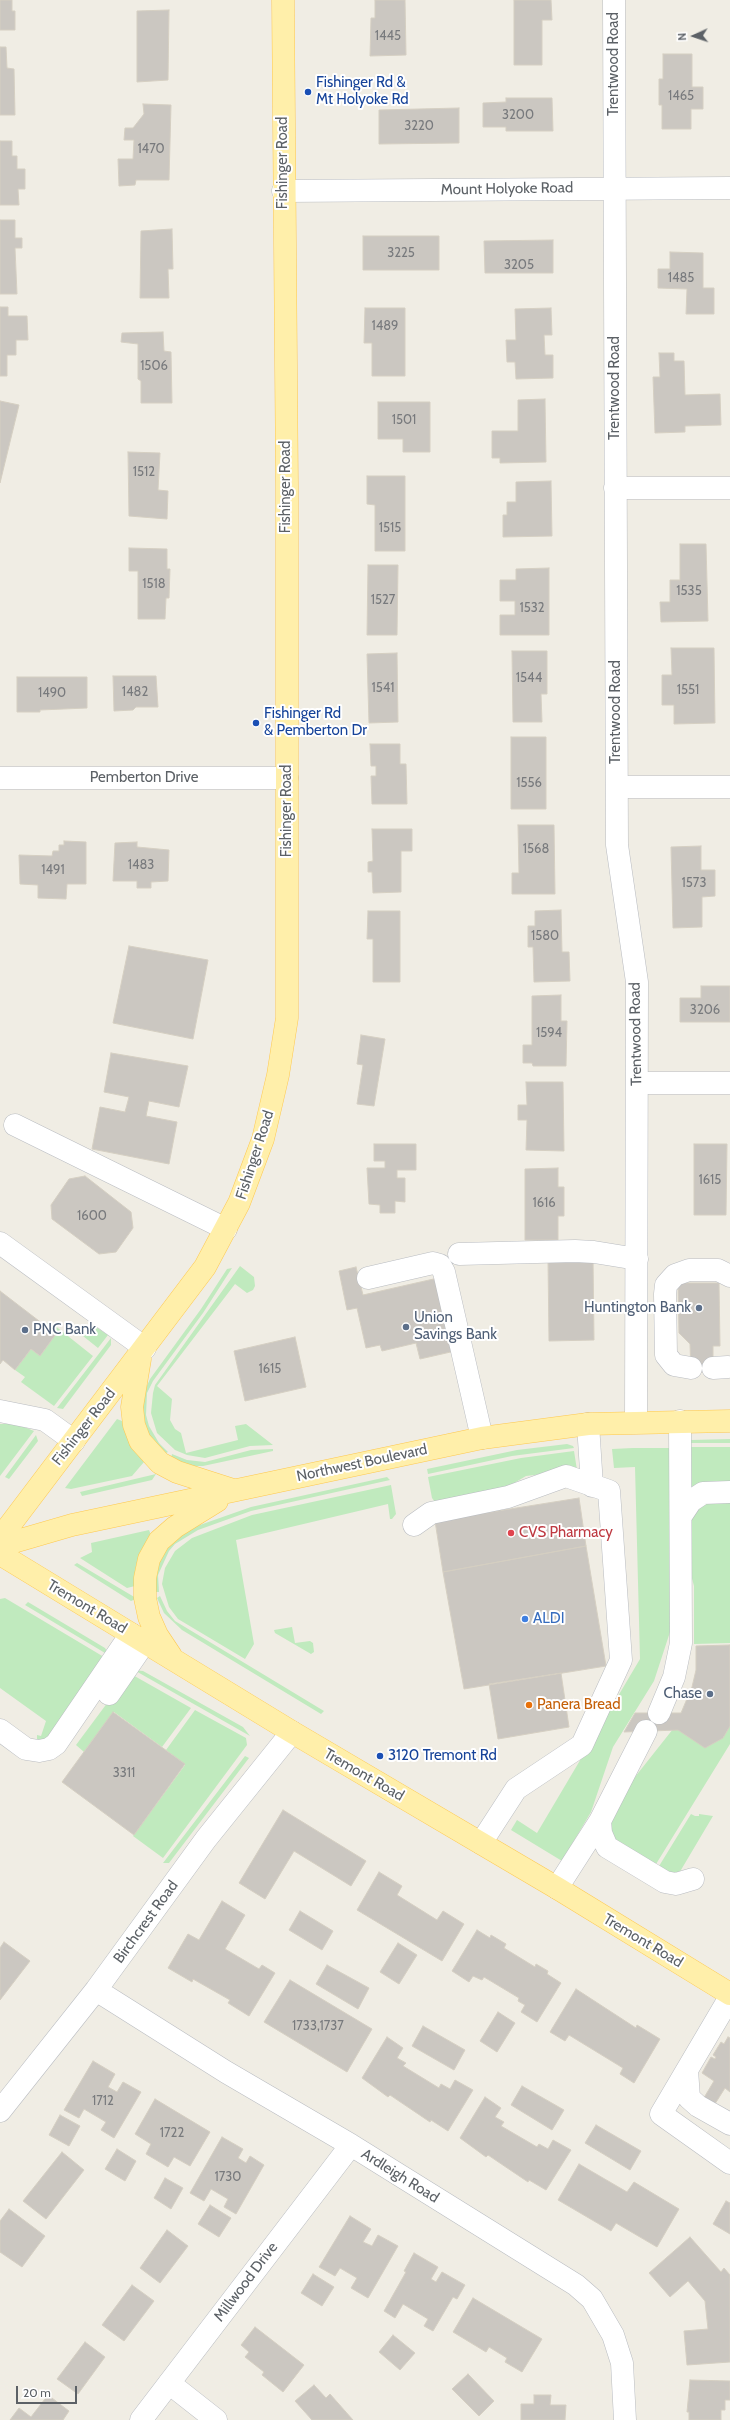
<!DOCTYPE html>
<html>
<head>
<meta charset="utf-8">
<style>
	body { margin:0 }
	#map { position:relative; width:730px; height:2420px; overflow:hidden; background:#f0ede4; font-family:Cabin,sans-serif }
	canvas { display:block }
	.north { position:absolute; left:674px; top:16px; width:40px; height:40px; -webkit-text-stroke:3px #fff; paint-order:stroke; rotate:267deg; font-size:11px; font-weight:700; line-height:16px; text-align:center; color:#5c6166 }
	.north::after { content:''; display:block; margin:auto; width:14px; height:18px; background:#5c6166; clip-path:polygon(50% 0,100% 100%,50% 72%,0 100%) }
	.scale { position:absolute; left:16px; top:2386px; width:61px; height:18px; box-sizing:border-box; border:2px solid #5c6166; border-top:0; padding-left:5px; font-size:12px; line-height:14px; white-space:nowrap; color:#5c6166; -webkit-text-stroke:3px #fff; paint-order:stroke }
</style>
</head>
<body>
<div id="map">
<canvas width="730" height="2420"></canvas>
<div class="north">N</div>
<div class="scale">20 m</div>
</div>
<script>
const ctx = document.querySelector('canvas').getContext('2d');
ctx.lineJoin = 'round';
function fillPath(path, color) {
  ctx.fillStyle = color;
  ctx.fill(path, 'evenodd');
}
function shape(rows) {
  const path = new Path2D();
  for (const r of rows) {
    path.moveTo(r[0], r[1]);
    for (let i = 2; i < r.length; i += 2) path.lineTo(r[i], r[i + 1]);
  }
  return path;
}
function stroke(path, color, width, dash) {
  ctx.strokeStyle = color;
  ctx.lineWidth = width;
  ctx.lineCap = dash ? 'butt' : 'round';
  ctx.setLineDash(dash || []);
  ctx.stroke(path);
}
function write(font, color, halo, rows, align = 'center') {
  ctx.font = font + ' Cabin,sans-serif';
  ctx.lineWidth = 4;
  ctx.setLineDash([]);
  ctx.textBaseline = 'middle';
  ctx.strokeStyle = halo;
  ctx.fillStyle = color;
  for (const [text, x, y, turn = 0] of rows) {
    ctx.save();
    ctx.translate(x, y);
    ctx.rotate((+turn || 0) * Math.PI / 180);
    ctx.textAlign = isNaN(turn) ? turn : align;
    if (halo) ctx.strokeText(text, 0, 0);
    ctx.fillText(text, 0, 0);
    ctx.restore();
  }
}
const green = shape([
	[240,1266,254,1277,255,1286,253,1290,247,1293,235,1284,157,1386,172,1399,170,1420,175,1429,181,1433,186,1453,238,1440,235,1426,246,1424,273,1445,250,1446,205,1458,187,1455,175,1450,157,1433,151,1413,153,1393,155,1385],
	[232,1268,203,1313,153,1381,147,1393,146,1415,149,1426,159,1443,168,1452,164,1454,148,1434,142,1413,145,1390,150,1379,201,1309,227,1269],
	[49,1321,93,1356,54,1406,21,1382,25,1377,15,1370,31,1349,40,1356,56,1334,45,1326],
	[93,1325,108,1335,98,1348,83,1336,90,1333],
	[111,1338,111,1345,63,1409,57,1408],
	[117,1419,122,1421,131,1446,144,1462,132,1476,71,1489,65,1488],
	[0,1424,17,1424,34,1431,0,1476],
	[36,1435,38,1441,9,1479,5,1477],
	[730,1439,730,1443,688,1443,691,1440],
	[567,1444,573,1446,574,1448,512,1456,428,1474,427,1469,517,1450],
	[688,1447,730,1447,730,1485,687,1499],
	[633,1448,673,1448,670,1632,654,1681,613,1747,591,1812,562,1861,511,1830,517,1820,537,1833,640,1659,635,1467,614,1468,612,1449],
	[273,1449,273,1451,203,1466,190,1466,171,1458,172,1454,187,1460,205,1462,251,1450],
	[574,1451,577,1470,526,1476,504,1489,435,1502,432,1498,428,1477,521,1458],
	[156,1474,152,1480,82,1496,80,1492],
	[387,1477,390,1480,251,1511,198,1530,175,1544,169,1551,158,1575,159,1592,155,1592,157,1564,167,1547,181,1535,197,1526,251,1507],
	[391,1485,396,1514,392,1519,390,1519,388,1504,236,1540,254,1644,245,1659,178,1619,169,1607,162,1584,165,1568,175,1551,192,1538,252,1515],
	[730,1497,730,1643,694,1644,694,1586,686,1556,690,1506],
	[149,1530,151,1535,136,1565,135,1586,127,1588,80,1558,92,1552,91,1543],
	[77,1563,136,1598,136,1599,131,1601,74,1565],
	[160,1596,167,1611,175,1621,324,1711,321,1714,182,1630,164,1613,157,1598],
	[5,1598,109,1660,55,1737,42,1741,37,1739,37,1735,41,1736,46,1721,0,1688,0,1599],
	[28,1602,105,1648,110,1656,25,1605],
	[292,1627,295,1643,310,1641,313,1643,314,1652,311,1654,275,1633,274,1630],
	[134,1670,143,1671,243,1727,250,1736],
	[131,1674,191,1708,162,1747,114,1712,84,1752,76,1745,128,1675],
	[195,1710,246,1738,247,1745,163,1858,133,1836,185,1765,166,1750],
	[730,1726,730,1744,653,1869,607,1839,612,1806,673,1729,723,1738],
	[245,1756,249,1758,169,1863,163,1863],
	[691,1814,695,1816,699,1816,699,1814,713,1816,678,1875,656,1871]
]);
const building = shape([
	[0,0,12,0,12,11,15,11,15,30,0,30,0,0],
	[375,0,405,0,406,55,370,56,371,18,375,18,375,0],
	[514,0,551,0,552,20,542,20,542,65,514,65,514,0],
	[169,10,168,80,137,82,137,11,169,10],
	[0,47,6,47,7,68,14,69,15,115,0,115,0,47],
	[663,54,692,54,692,87,703,87,703,109,691,109,691,129,662,129,662,105,659,105,659,79,663,79,663,54],
	[506,98,552,98,553,131,506,131,506,127,483,127,483,103,506,102,506,98],
	[143,104,171,105,169,180,136,180,135,185,119,186,118,159,133,159,134,140,124,140,125,128,133,128,144,114,143,104],
	[459,108,459,143,379,144,379,110,459,108],
	[0,141,12,141,12,156,17,156,17,169,25,169,25,189,18,189,19,205,0,205,0,141],
	[0,220,15,220,15,238,22,238,22,248,15,248,17,294,0,294,0,220],
	[172,229,173,269,168,269,169,298,140,298,141,231,172,229],
	[363,236,439,236,439,270,363,270,363,236],
	[553,240,553,273,485,273,484,241,553,240],
	[670,252,703,253,703,288,714,288,714,314,686,314,687,289,658,288,658,269,670,269,670,252],
	[0,307,8,307,8,316,27,316,28,340,16,340,16,355,7,355,7,376,0,376,0,307],
	[365,308,405,308,405,376,372,376,372,343,364,343,365,308],
	[551,308,552,335,544,335,545,355,553,355,553,378,516,379,515,362,507,362,506,340,516,340,515,309,551,308],
	[163,332,164,351,171,352,172,403,141,403,141,381,138,379,138,344,121,342,122,333,163,332],
	[659,353,674,353,674,361,684,361,685,395,720,394,721,425,685,426,685,432,655,433,653,377,660,377,659,353],
	[545,399,546,462,500,463,500,458,492,458,492,431,518,431,518,400,545,399],
	[0,401,19,405,0,483,0,401],
	[378,402,430,402,430,452,403,452,403,439,378,439,378,402],
	[128,452,160,453,158,490,168,491,167,519,129,516,128,452],
	[367,476,405,476,405,551,375,551,375,505,367,504,367,476],
	[551,481,552,536,503,537,503,515,507,515,507,502,516,502,516,482,551,481],
	[680,544,706,544,708,621,661,622,660,602,670,602,670,580,680,580,680,544],
	[129,548,167,549,167,569,170,569,169,598,166,598,165,619,138,619,138,571,129,571,129,548],
	[368,565,398,565,397,635,367,635,368,565],
	[549,568,549,635,500,635,500,615,515,615,515,601,500,601,500,580,516,580,516,569,549,568],
	[671,648,714,648,715,723,674,724,674,705,662,705,662,675,672,675,671,648],
	[512,651,547,651,547,694,541,694,542,722,513,722,512,651],
	[397,653,398,722,369,723,367,654,397,653],
	[113,676,156,676,158,707,136,707,133,710,114,711,113,676],
	[17,677,87,677,87,708,40,710,40,712,17,712,17,677],
	[511,737,546,737,546,809,511,809,511,737],
	[370,744,400,744,400,764,406,764,407,804,372,804,371,776,376,776,376,766,371,766,370,744],
	[518,825,554,825,555,894,512,894,512,873,519,873,518,825],
	[372,829,412,829,412,851,401,851,401,892,373,893,372,872,368,872,368,862,373,861,372,829],
	[64,841,86,842,86,884,67,884,66,899,38,898,38,885,20,884,19,855,52,856,53,851,59,851,59,845,64,845,64,841],
	[137,842,137,847,169,850,168,881,151,882,151,888,137,888,137,881,113,881,115,843,137,842],
	[701,846,701,870,715,870,715,896,702,897,702,927,673,928,671,847,701,846],
	[561,910,562,952,569,952,570,981,534,982,533,947,528,947,528,926,535,926,535,911,561,910],
	[368,911,400,911,400,982,373,982,373,939,367,939,368,911],
	[129,946,208,960,193,1039,113,1023,129,946],
	[701,986,730,986,730,1022,680,1022,680,998,701,998,701,986],
	[561,995,561,1021,567,1021,566,1066,533,1066,532,1063,523,1063,523,1045,532,1045,532,996,561,995],
	[361,1035,385,1039,374,1106,357,1104,363,1065,357,1064,361,1035],
	[111,1053,188,1066,179,1107,149,1101,146,1116,177,1122,169,1164,92,1149,100,1107,125,1112,129,1097,104,1092,111,1053],
	[526,1082,563,1082,564,1151,526,1150,527,1120,518,1120,518,1105,527,1105,526,1082],
	[374,1144,416,1144,416,1170,397,1170,397,1178,405,1178,405,1202,395,1201,395,1213,380,1213,380,1205,369,1204,367,1168,385,1168,385,1161,374,1161,374,1144],
	[694,1144,727,1144,726,1215,694,1215,694,1144],
	[558,1168,558,1187,564,1187,564,1216,558,1216,558,1240,525,1240,525,1169,558,1168],
	[85,1176,131,1212,133,1228,116,1252,99,1254,52,1219,51,1205,69,1179,85,1176],
	[593,1258,594,1340,549,1341,548,1259,593,1258],
	[356,1267,363,1295,438,1278,455,1351,420,1359,416,1343,382,1351,380,1345,366,1348,357,1308,347,1310,339,1271,356,1267],
	[678,1283,719,1283,720,1346,713,1346,713,1372,691,1372,690,1344,679,1333,678,1283],
	[0,1291,56,1334,40,1356,31,1349,15,1370,3,1360,0,1364,0,1291],
	[295,1337,306,1387,245,1401,234,1351,295,1337],
	[579,1498,586,1546,443,1572,435,1521,579,1498],
	[586,1546,606,1666,464,1689,443,1572,586,1546],
	[730,1645,730,1726,723,1738,705,1748,678,1730,624,1732,635,1713,681,1713,692,1687,696,1670,696,1646,730,1645],
	[561,1673,569,1727,498,1739,489,1684,561,1673],
	[113,1712,185,1764,134,1835,62,1782,113,1712],
	[283,1810,366,1861,351,1886,294,1851,265,1899,239,1883,283,1810],
	[379,1872,402,1886,397,1895,437,1920,443,1911,464,1924,442,1961,357,1910,379,1872],
	[222,1901,245,1915,225,1949,259,1969,262,1965,275,1973,249,2016,228,2003,230,2000,193,1979,192,1982,168,1968,188,1934,199,1940,222,1901],
	[300,1911,333,1931,322,1950,289,1930,300,1911],
	[477,1930,490,1938,491,1935,506,1944,504,1948,535,1967,536,1964,548,1971,547,1974,561,1983,537,2022,521,2012,525,2005,518,2001,519,1998,484,1977,482,1980,473,1976,469,1982,452,1971,477,1930],
	[4,1942,30,1961,0,2000,0,1948,4,1942],
	[398,1943,417,1955,399,1984,380,1972,398,1943],
	[327,1965,369,1988,358,2009,316,1984,327,1965],
	[290,1980,372,2029,347,2072,264,2022,290,1980],
	[576,1989,636,2028,637,2025,660,2039,634,2083,620,2074,623,2068,569,2035,565,2041,550,2032,576,1989],
	[498,2012,515,2023,497,2052,480,2041,498,2012],
	[423,2026,465,2050,454,2070,412,2046,423,2026],
	[387,2037,403,2048,397,2058,406,2063,403,2066,439,2088,441,2084,450,2089,455,2080,473,2090,448,2131,431,2120,430,2122,390,2095,388,2097,362,2078,387,2037],
	[728,2037,730,2038,730,2092,725,2088,713,2107,702,2101,714,2081,702,2073,711,2057,715,2059,716,2057,713,2055,721,2042,724,2044,728,2037],
	[93,2061,115,2074,108,2087,117,2092,123,2082,141,2092,114,2138,101,2130,106,2122,84,2109,79,2118,64,2110,93,2061],
	[522,2086,564,2110,552,2130,511,2105,522,2086],
	[485,2097,501,2108,495,2117,504,2122,501,2126,537,2147,539,2144,548,2149,553,2140,571,2150,546,2190,529,2180,528,2182,488,2155,486,2157,460,2138,485,2097],
	[155,2099,210,2132,190,2166,174,2157,168,2167,146,2154,151,2144,135,2134,155,2099],
	[60,2115,80,2126,69,2146,49,2135,60,2115],
	[596,2125,641,2151,630,2170,585,2143,596,2125],
	[222,2137,243,2149,238,2158,246,2163,250,2156,264,2165,236,2214,224,2207,228,2199,211,2189,204,2201,190,2193,222,2137],
	[117,2149,136,2161,125,2181,105,2169,117,2149],
	[62,2152,84,2170,46,2219,23,2201,62,2152],
	[579,2164,627,2192,634,2182,679,2209,657,2247,616,2223,611,2231,558,2200,579,2164],
	[165,2178,183,2188,171,2209,154,2198,165,2178],
	[726,2201,730,2203,730,2234,713,2224,726,2201],
	[210,2205,231,2218,219,2237,198,2224,210,2205],
	[9,2209,45,2236,22,2267,0,2252,0,2221,9,2209],
	[350,2216,371,2229,363,2242,372,2246,378,2235,398,2246,368,2298,351,2288,357,2278,340,2268,335,2276,319,2267,350,2216],
	[167,2230,188,2246,160,2283,140,2268,167,2230],
	[690,2237,721,2272,724,2268,730,2275,730,2362,687,2365,684,2331,708,2329,705,2301,688,2281,670,2297,649,2273,690,2237],
	[414,2253,438,2267,431,2279,436,2282,442,2272,465,2285,457,2299,453,2297,433,2331,424,2326,428,2319,403,2304,395,2318,384,2311,406,2272,404,2271,414,2253],
	[313,2274,334,2287,322,2306,301,2293,313,2274],
	[132,2285,154,2301,124,2341,102,2325,132,2285],
	[473,2298,542,2339,522,2372,505,2362,507,2358,489,2347,486,2352,453,2332,473,2298],
	[255,2327,304,2365,283,2392,262,2375,264,2372,245,2357,249,2352,241,2345,255,2327],
	[393,2335,415,2353,400,2370,379,2352,393,2335],
	[85,2342,105,2357,78,2394,57,2379,85,2342],
	[468,2374,494,2401,479,2416,452,2389,468,2374],
	[690,2380,730,2381,730,2400,725,2400,725,2410,721,2410,721,2420,689,2420,689,2412,687,2412,690,2380],
	[314,2385,326,2398,330,2394,353,2420,312,2420,295,2401,314,2385],
	[48,2395,69,2411,63,2420,10,2420,19,2408,31,2417,48,2395],
	[534,2395,551,2395,550,2405,566,2405,565,2420,521,2420,521,2404,534,2404,534,2395]
]);
const minor = shape([
	[614,0,617,845,637,982,636,1422],
	[283,191,730,188],
	[615,488,730,488],
	[0,778,287,778],
	[617,787,730,787],
	[637,1083,730,1083],
	[15,1125,226,1229],
	[0,1243,145,1348],
	[459,1254,575,1251,594,1252,637,1259],
	[368,1278,433,1263,440,1265,444,1272,482,1438],
	[691,1368,674,1365,666,1355,665,1294,666,1285,675,1275,689,1270,718,1270,730,1276],
	[713,1368,728,1367],
	[0,1411,45,1420,74,1441],
	[588,1424,592,1486],
	[681,1516,691,1501,703,1493,730,1492],
	[414,1525,431,1513,508,1497,566,1476,609,1491,621,1660,582,1745,516,1789,481,1843],
	[109,1694,145,1642],
	[659,1713,674,1677,681,1643,680,1421],
	[0,1730,26,1749,39,1751,49,1749,56,1744,131,1634],
	[600,1821,601,1833,607,1847,665,1882,676,1884,693,1879],
	[557,1888,600,1821,646,1731],
	[96,1990,226,2072,351,2145,576,2285,592,2299,613,2335,622,2363,625,2420],
	[730,1997,661,2114,730,2163],
	[687,2070,689,2098,698,2106,730,2124],
	[0,2111,96,1990,206,1839,292,1732],
	[169,2383,216,2420],
	[141,2420,351,2145]
]);
const major = shape([
	[140,1359,132,1407,134,1425,140,1441,160,1463,177,1472,233,1490],
	[0,1538,205,1267,239,1203,263,1139,278,1075,287,1018,287,487,283,0],
	[0,1546,72,1525,482,1438,588,1424,730,1421],
	[0,1554,292,1732,557,1888,730,1994],
	[171,1656,157,1635,149,1617,145,1598,145,1578,149,1559,159,1541,175,1527,217,1501]
]);
const markers = [
	[308,92,4,"#1a4fb4"],
	[256,723,4,"#1a4fb4"],
	[699,1308,4,"#5c6f8a"],
	[406,1327,4,"#5c6f8a"],
	[25,1330,4,"#5c6f8a"],
	[511,1533,4,"#e0444e"],
	[525,1619,4,"#3f7fe0"],
	[710,1694,4,"#5c6f8a"],
	[529,1705,4,"#e8710a"],
	[380,1756,4,"#1a4fb4"]
];
const numberNames = [
	["1445",388,36],
	["1465",681,96],
	["3200",518,115],
	["3220",419,126],
	["1470",151,149],
	["3225",401,253],
	["3205",519,265],
	["1485",681,278],
	["1489",385,326],
	["1506",154,366],
	["1501",404,420],
	["1512",144,472],
	["1515",390,528],
	["1518",154,584],
	["1535",689,591],
	["1527",383,600],
	["1532",532,608],
	["1544",529,678],
	["1541",383,688],
	["1551",688,690],
	["1482",135,692],
	["1490",52,693],
	["1556",529,783],
	["1568",536,849],
	["1483",141,865],
	["1491",53,870],
	["1573",694,883],
	["1580",545,936],
	["3206",705,1010],
	["1594",549,1033],
	["1615",710,1180],
	["1616",544,1203],
	["1600",92,1216],
	["1615",270,1369],
	["3311",124,1773],
	["1733,1737",318,2026],
	["1712",103,2101],
	["1722",172,2133],
	["1730",228,2177]
];
const streetNames = [
	["Trentwood Road",614,64,-90],
	["Fishinger Road",283,163,-90],
	["Mount Holyoke Road",507,189,-1],
	["Trentwood Road",615,388,-90],
	["Fishinger Road",286,487,-90],
	["Trentwood Road",616,712,-90],
	["Pemberton Drive",144,778],
	["Fishinger Road",287,811,-90],
	["Trentwood Road",636,1034,-91],
	["Fishinger Road",255,1155,-72],
	["Fishinger Road",84,1427,-52],
	["Northwest Boulevard",362,1463,-12],
	["Tremont Road",87,1607,31],
	["Tremont Road",364,1775,30],
	["Birchcrest Road",146,1922,-54],
	["Tremont Road",643,1941,31],
	["Ardleigh Road",400,2176,32],
	["Millwood Drive",246,2282,-53]
];
const transitNames = [
	["Fishinger Rd &",316,83],
	["Mt Holyoke Rd",316,100],
	["Fishinger Rd",264,714],
	["& Pemberton Dr",264,731],
	["3120 Tremont Rd",388,1756]
];
const serviceNames = [
	["Huntington Bank",691,1308],
	["Union",414,1318,"left"],
	["Savings Bank",414,1335,"left"],
	["PNC Bank",33,1330,"left"],
	["Chase",702,1694]
];
const healthNames = [
	["CVS Pharmacy",519,1533]
];
const shopNames = [
	["ALDI",533,1619]
];
const foodNames = [
	["Panera Bread",537,1705]
];
fillPath(green, '#c0eabe');
fillPath(building, '#cbc7c1');
stroke(building, '#d5cfc2', 1);
stroke(minor, '#b9bcc1', 23);
stroke(major, '#fec84f', 23);
stroke(minor, '#fff', 22);
stroke(major, '#ffefaa', 22);
for (const [x, y, r, color] of markers) {
  const dot = new Path2D();
  dot.arc(x, y, r, 0, 2 * Math.PI);
  ctx.fillStyle = color;
  ctx.fill(dot);
  stroke(dot, '#fff', 1.5);
}
write('13px', '#787a7d', null, numberNames);
write('15px', '#5c6166', '#fff', streetNames);
write('15px', '#164399', '#fff', transitNames, 'left');
write('15px', '#4e5e75', '#fff', serviceNames, 'right');
write('15px', '#be3a42', '#fff', healthNames, 'left');
write('15px', '#366cbe', '#fff', shopNames, 'left');
write('15px', '#c56008', '#fff', foodNames, 'left');
</script>
</body>
</html>
